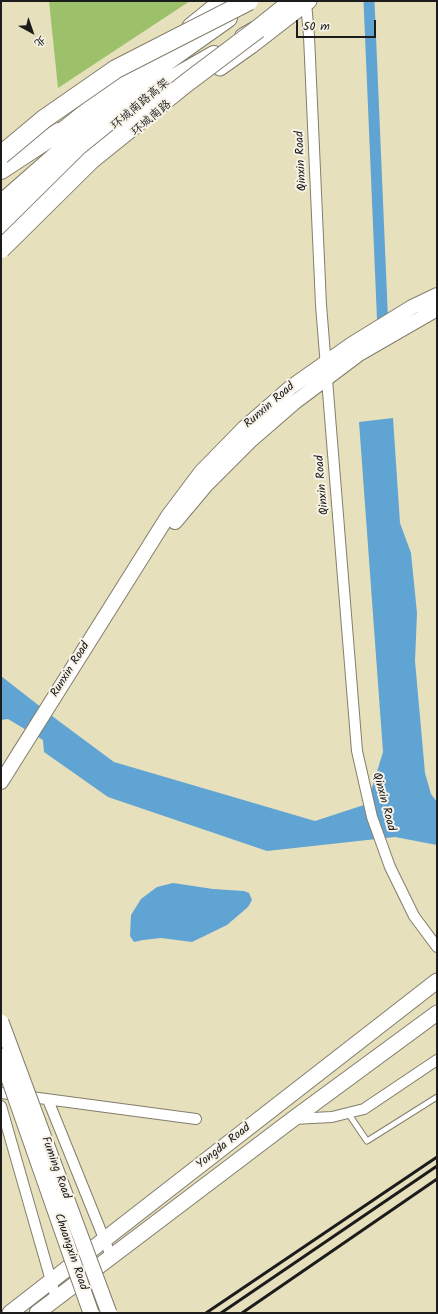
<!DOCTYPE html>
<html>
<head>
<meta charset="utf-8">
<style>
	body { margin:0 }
	#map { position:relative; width:438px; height:1314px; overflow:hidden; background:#e7e0bd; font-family:Kalam,"LXGW WenKai TC",sans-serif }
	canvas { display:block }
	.frame { position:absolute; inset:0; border:2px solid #1c1c1c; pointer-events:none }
	.north { position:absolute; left:12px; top:12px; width:40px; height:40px; -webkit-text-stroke:3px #f7f3e8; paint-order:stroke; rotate:140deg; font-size:11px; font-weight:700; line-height:16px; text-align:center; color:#1c1c1c }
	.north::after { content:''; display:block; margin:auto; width:14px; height:18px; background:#1c1c1c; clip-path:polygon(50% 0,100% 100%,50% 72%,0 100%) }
	.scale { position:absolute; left:296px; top:20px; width:80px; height:18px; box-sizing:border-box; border:2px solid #1c1c1c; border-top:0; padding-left:5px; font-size:12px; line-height:14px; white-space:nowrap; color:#1c1c1c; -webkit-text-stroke:3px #f7f3e8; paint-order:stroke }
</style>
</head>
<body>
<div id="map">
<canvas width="438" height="1314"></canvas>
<div class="frame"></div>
<div class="north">北</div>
<div class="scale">50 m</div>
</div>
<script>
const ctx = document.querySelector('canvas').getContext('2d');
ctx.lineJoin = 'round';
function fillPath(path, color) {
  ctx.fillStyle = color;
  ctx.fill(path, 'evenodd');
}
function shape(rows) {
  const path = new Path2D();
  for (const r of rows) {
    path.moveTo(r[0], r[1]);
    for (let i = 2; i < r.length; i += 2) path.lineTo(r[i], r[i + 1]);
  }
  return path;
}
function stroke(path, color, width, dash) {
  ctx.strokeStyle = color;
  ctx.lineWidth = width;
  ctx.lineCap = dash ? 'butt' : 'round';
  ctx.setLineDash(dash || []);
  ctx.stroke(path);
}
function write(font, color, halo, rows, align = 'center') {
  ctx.font = font + ' Kalam,"LXGW WenKai TC",sans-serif';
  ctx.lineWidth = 4;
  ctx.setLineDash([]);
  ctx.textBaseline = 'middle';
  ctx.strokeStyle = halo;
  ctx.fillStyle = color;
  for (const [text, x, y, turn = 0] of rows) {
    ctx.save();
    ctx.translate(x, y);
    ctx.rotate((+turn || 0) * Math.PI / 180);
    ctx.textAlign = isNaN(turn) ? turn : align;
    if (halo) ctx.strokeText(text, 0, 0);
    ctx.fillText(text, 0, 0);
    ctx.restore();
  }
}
const green = shape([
	[49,1,190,1,58,88]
]);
const water = shape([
	[393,418,400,523,411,553,417,613,415,661,425,773,431,794,437,802,437,845,395,837,267,851,108,797,44,752,43,740,8,719,1,720,1,676,60,722,114,762,315,821,367,804,383,752,359,422],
	[173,883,213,889,244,891,249,893,252,900,248,907,227,925,192,942,161,938,143,940,134,942,130,936,131,915,141,899,157,887]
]);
const canal = shape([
	[369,1,383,331]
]);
const lane = shape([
	[348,1113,367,1141,437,1097]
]);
const street = shape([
	[306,3,309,36,321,305,357,751,372,817,390,867,414,916,437,947],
	[1,1093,196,1119],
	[48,1100,111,1256],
	[1,1106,56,1298],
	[293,1119,332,1117,364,1109,437,1060]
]);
const secondary = shape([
	[175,522,206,485,250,441,295,402,359,354,437,309],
	[1,782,168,516,201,472,244,428,291,387,352,344,412,307,437,295]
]);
const primary = shape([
	[190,26,221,1],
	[220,68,251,46,309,1],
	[51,139,155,55],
	[10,1313,437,981],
	[37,1313,293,1119,437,1013]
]);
const highway = shape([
	[244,37,258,29,293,1],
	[1,170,59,132],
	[1,204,149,74,228,18],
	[1,225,167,82,214,55]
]);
const rail = shape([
	[206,1313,437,1157],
	[221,1313,437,1166],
	[242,1313,437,1179]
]);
const primaryBridge = shape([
	[1,1022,109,1313],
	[1,1056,91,1313]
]);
const highwayBridge = shape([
	[1,155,44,119,116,69,249,1],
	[1,249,91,160,185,84,258,29]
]);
const streetNames = [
	["环城南路高架",141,105,-40],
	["环城南路",152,119,-40],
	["Qinxin Road",302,161,-93],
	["Runxin Road",270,406,-41],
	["Qinxin Road",323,485,-95],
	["Runxin Road",71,670,-58],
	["Qinxin Road",383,802,75],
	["Yongda Road",224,1147,-38],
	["Fuming Road",55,1168,70],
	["Chuangxin Road",70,1252,71]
];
fillPath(green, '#9dc16b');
fillPath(water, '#60a4d4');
stroke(canal, '#60a4d4', 11);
stroke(lane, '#827e6c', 7);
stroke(street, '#827e6c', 12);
stroke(secondary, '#827e6c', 16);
stroke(primary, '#827e6c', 17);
stroke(highway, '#827e6c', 20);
stroke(lane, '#fff', 5);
stroke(street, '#fff', 10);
stroke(secondary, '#fff', 14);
stroke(primary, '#fff', 15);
stroke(highway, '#fff', 18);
stroke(rail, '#1c1c1c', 3);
stroke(primaryBridge, '#827e6c', 17, []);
stroke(highwayBridge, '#827e6c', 20, []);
stroke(primaryBridge, '#fff', 15);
stroke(highwayBridge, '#fff', 18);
write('12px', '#1c1c1c', '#f7f3e8', streetNames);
</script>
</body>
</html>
